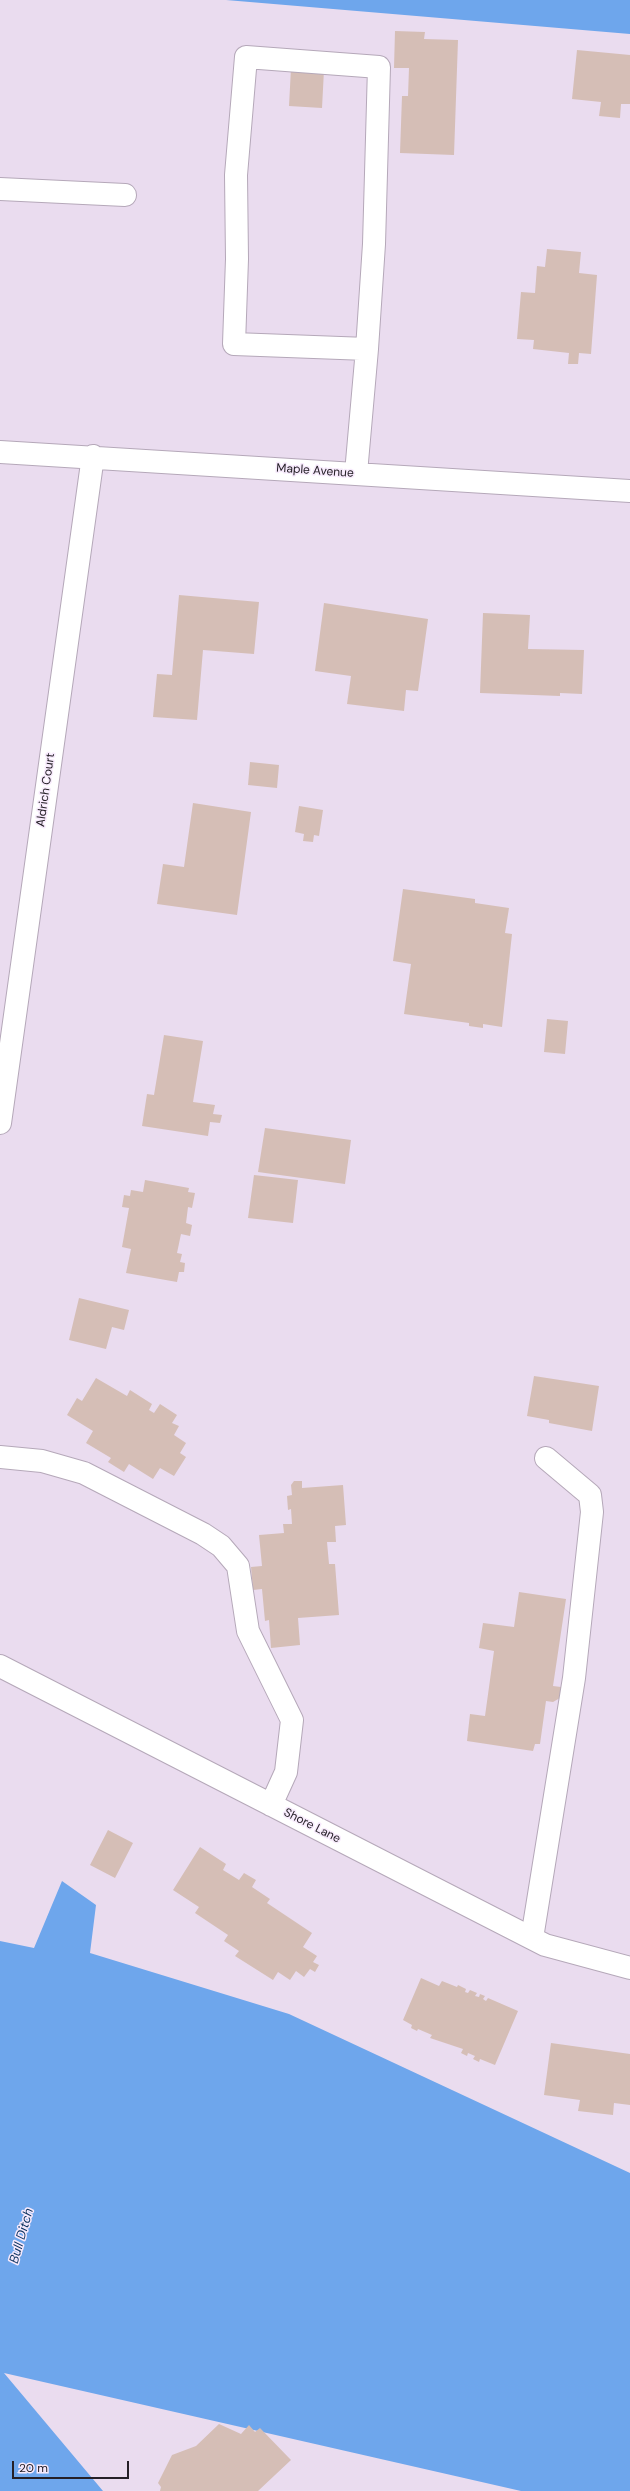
<!DOCTYPE html>
<html>
<head>
<meta charset="utf-8">
<style>
	body { margin:0 }
	#map { position:relative; width:630px; height:2491px; overflow:hidden; background:#eadcef; font-family:"DM Sans",sans-serif }
	canvas { display:block }
	.scale { position:absolute; left:12px; top:2461px; width:117px; height:18px; box-sizing:border-box; border:2px solid #252027; border-top:0; padding-left:5px; font-size:12px; line-height:14px; white-space:nowrap; color:#252027; -webkit-text-stroke:3px #f7eafc; paint-order:stroke }
</style>
</head>
<body>
<div id="map">
<canvas width="630" height="2491"></canvas>
<div class="scale">20 m</div>
</div>
<script>
const ctx = document.querySelector('canvas').getContext('2d');
ctx.lineJoin = 'round';
function fillPath(path, color) {
  ctx.fillStyle = color;
  ctx.fill(path, 'evenodd');
}
function shape(rows) {
  const path = new Path2D();
  for (const r of rows) {
    path.moveTo(r[0], r[1]);
    for (let i = 2; i < r.length; i += 2) path.lineTo(r[i], r[i + 1]);
  }
  return path;
}
function stroke(path, color, width, dash) {
  ctx.strokeStyle = color;
  ctx.lineWidth = width;
  ctx.lineCap = dash ? 'butt' : 'round';
  ctx.setLineDash(dash || []);
  ctx.stroke(path);
}
function write(font, color, halo, rows, align = 'center') {
  ctx.font = font + ' "DM Sans",sans-serif';
  ctx.lineWidth = 3;
  ctx.setLineDash([]);
  ctx.textBaseline = 'middle';
  ctx.strokeStyle = halo;
  ctx.fillStyle = color;
  for (const [text, x, y, turn = 0] of rows) {
    ctx.save();
    ctx.translate(x, y);
    ctx.rotate((+turn || 0) * Math.PI / 180);
    ctx.textAlign = isNaN(turn) ? turn : align;
    if (halo) ctx.strokeText(text, 0, 0);
    ctx.fillText(text, 0, 0);
    ctx.restore();
  }
}
const water = shape([
	[226,0,630,0,630,34,464,20],
	[62,1881,96,1905,90,1953,289,2014,630,2173,630,2491,521,2491,4,2373,103,2491,0,2491,0,1941,34,1948]
]);
const building = shape([
	[395,31,425,32,424,39,458,40,454,155,400,153,402,96,408,96,409,68,394,68],
	[577,50,630,55,630,104,621,104,620,118,599,116,601,102,572,99],
	[291,68,324,70,322,108,289,106],
	[547,249,581,252,579,273,597,275,591,354,579,353,578,364,568,364,569,353,533,349,534,340,517,339,521,292,535,293,537,266,545,267],
	[179,595,259,602,254,654,203,650,197,720,153,717,157,674,172,675],
	[324,603,428,619,418,691,406,690,404,711,347,704,351,676,315,671],
	[483,613,530,615,528,649,584,650,582,694,560,693,560,696,480,693],
	[250,762,279,765,277,788,248,785],
	[193,803,251,812,237,915,157,904,163,864,184,867],
	[299,806,323,810,319,836,314,835,313,842,303,841,304,834,295,832],
	[403,889,475,899,475,903,509,908,505,933,512,934,502,1027,483,1024,483,1028,469,1026,469,1023,404,1014,411,964,393,961],
	[547,1019,568,1021,565,1054,544,1052],
	[164,1035,203,1041,193,1102,215,1105,213,1114,222,1115,220,1123,210,1122,208,1136,142,1126,147,1094,154,1095],
	[265,1128,351,1140,345,1184,258,1172],
	[254,1175,298,1180,293,1223,248,1218],
	[145,1180,189,1188,188,1192,195,1193,192,1208,188,1207,186,1223,192,1225,190,1236,181,1234,177,1253,182,1254,180,1262,185,1263,184,1272,179,1272,177,1282,126,1273,131,1249,122,1247,129,1208,122,1207,124,1195,130,1196,131,1190,143,1192],
	[79,1298,129,1310,124,1330,112,1327,106,1349,69,1340],
	[534,1376,599,1386,592,1431,549,1423,549,1420,527,1416],
	[96,1378,127,1396,130,1390,152,1404,149,1410,154,1413,160,1404,177,1415,172,1423,179,1426,174,1435,186,1443,180,1453,186,1457,174,1476,160,1468,153,1479,129,1464,124,1472,108,1462,111,1458,86,1443,93,1431,67,1415,77,1398,82,1401],
	[294,1481,302,1481,302,1488,343,1485,346,1525,335,1526,336,1542,327,1542,329,1564,335,1564,339,1615,298,1618,300,1645,271,1648,269,1620,265,1621,262,1589,253,1590,251,1567,262,1566,259,1535,284,1533,283,1524,292,1524,291,1509,288,1510,287,1496,292,1495,291,1485],
	[519,1592,566,1599,553,1686,561,1687,560,1698,553,1702,546,1701,540,1744,535,1744,533,1751,467,1741,470,1714,485,1716,494,1651,479,1648,483,1623,514,1627],
	[108,1830,133,1843,115,1878,90,1865],
	[200,1847,226,1864,223,1870,239,1880,244,1873,256,1880,252,1887,270,1899,267,1903,312,1933,303,1947,317,1956,313,1962,319,1965,315,1972,310,1969,304,1977,296,1971,290,1980,278,1972,273,1980,235,1956,239,1951,224,1941,228,1935,195,1913,199,1907,173,1890],
	[421,1978,439,1986,442,1981,457,1987,458,1985,466,1989,465,1992,468,1993,470,1990,477,1993,475,1996,479,1997,480,1994,485,1996,483,1999,486,2001,488,1998,518,2011,495,2065,480,2059,479,2062,473,2059,475,2056,468,2053,467,2056,461,2053,463,2049,430,2038,432,2035,418,2029,417,2031,411,2028,412,2025,403,2020],
	[551,2043,630,2054,630,2105,614,2103,613,2115,578,2111,580,2100,544,2095],
	[219,2424,241,2434,249,2425,255,2432,260,2428,291,2460,258,2491,160,2491,161,2487,158,2483,172,2455,196,2446]
]);
const minor = shape([
	[0,189,125,195],
	[0,452,630,491],
	[356,473,367,349,374,244,379,67,246,57,236,175,237,259,234,344,367,349],
	[0,1123,93,456],
	[0,1457,42,1461,84,1473,203,1534,221,1546,238,1566,248,1631,292,1720,286,1772,271,1805],
	[0,1666,545,1945,630,1968],
	[532,1938,574,1678,592,1512,590,1495,546,1458]
]);
const streetNames = [
	["Maple Avenue",315,471,4],
	["Aldrich Court",46,790,-82],
	["Shore Lane",312,1826,27]
];
const waterNames = [
	["Bull Ditch",22,2236,-74]
];
fillPath(water, '#6ea6ec');
fillPath(building, '#d5beb6');
stroke(minor, '#b5a8b9', 24);
stroke(minor, '#fff', 22);
write('12px', '#252027', '#f7eafc', streetNames);
write('italic 13px', '#103662', '#f7eafc', waterNames);
</script>
</body>
</html>
